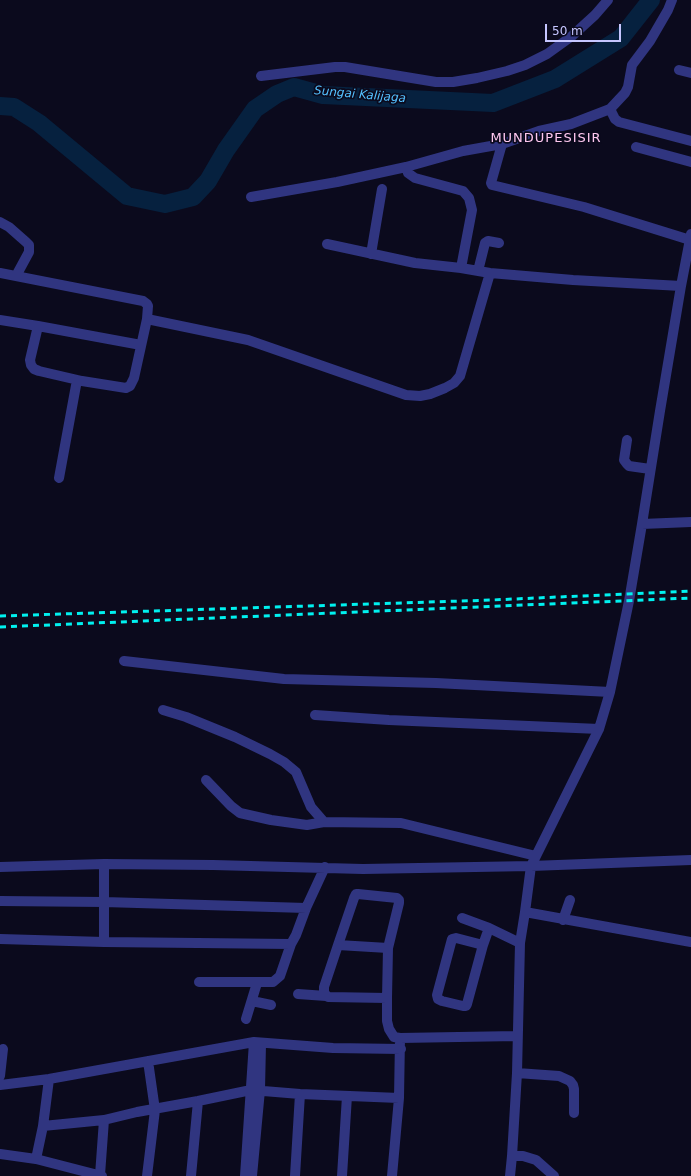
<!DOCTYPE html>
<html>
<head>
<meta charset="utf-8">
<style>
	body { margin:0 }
	#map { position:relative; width:691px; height:1176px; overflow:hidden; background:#0b0a1d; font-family:"DejaVu Sans",sans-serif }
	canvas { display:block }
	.scale { position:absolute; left:545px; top:24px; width:76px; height:18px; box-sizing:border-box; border:2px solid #c6c6ff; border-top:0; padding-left:5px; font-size:12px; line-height:14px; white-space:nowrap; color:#c6c6ff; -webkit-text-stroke:3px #0b0a1d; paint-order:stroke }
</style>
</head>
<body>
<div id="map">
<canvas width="691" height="1176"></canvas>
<div class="scale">50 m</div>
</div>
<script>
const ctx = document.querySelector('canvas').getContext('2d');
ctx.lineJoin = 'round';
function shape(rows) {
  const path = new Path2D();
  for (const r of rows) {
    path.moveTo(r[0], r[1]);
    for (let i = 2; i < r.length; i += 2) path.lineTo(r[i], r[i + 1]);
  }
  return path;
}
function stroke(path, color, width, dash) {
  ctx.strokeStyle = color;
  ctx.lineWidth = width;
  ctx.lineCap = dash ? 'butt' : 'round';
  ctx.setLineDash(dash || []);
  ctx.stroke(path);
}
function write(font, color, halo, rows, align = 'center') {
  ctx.font = font + ' "DejaVu Sans",sans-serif';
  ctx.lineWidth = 3.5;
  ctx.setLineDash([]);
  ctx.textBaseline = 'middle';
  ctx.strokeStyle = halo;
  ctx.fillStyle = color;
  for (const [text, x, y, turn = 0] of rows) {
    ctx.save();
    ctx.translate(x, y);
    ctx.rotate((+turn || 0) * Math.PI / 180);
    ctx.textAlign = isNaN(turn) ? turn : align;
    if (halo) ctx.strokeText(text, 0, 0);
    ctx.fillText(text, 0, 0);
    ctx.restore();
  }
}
const river = shape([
	[0,106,14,107,39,123,127,196,165,204,193,197,208,181,226,150,255,109,277,94,294,87,323,95,493,103,555,79,621,38,651,0]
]);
const minor = shape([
	[679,70,691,73],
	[261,76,335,67,345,67,436,82,453,82,477,78,507,71,525,65,547,54,572,36,595,15,608,0],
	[610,109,615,119,619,122,691,141],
	[502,144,491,183,492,185,584,207,690,240],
	[636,147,691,162],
	[251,197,337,182,406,167],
	[0,222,9,227,26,242,29,245,29,252,16,276],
	[327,244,415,263,461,268,490,273,573,280,681,286],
	[371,254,382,189],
	[461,268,472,210,469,198,463,191,415,178,408,173,406,167,463,151,502,144,539,131,571,124,610,109,625,93,628,87,632,65,650,41,668,10,672,0],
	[478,271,485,243,488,241,499,243],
	[0,273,143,301,147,304,148,306,147,319,134,378,130,386,126,388,82,381,39,371,34,369,31,365,30,360,38,326],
	[147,319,248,340,406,395,420,396,430,394,445,388,454,383,460,376,490,273],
	[0,320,38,326,141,345],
	[627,440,624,460,627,464,629,466,650,469],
	[59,478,77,380],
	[642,524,691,522],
	[124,661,284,679,436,683,610,692],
	[163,710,186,717,235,737,270,754,284,762,296,772,311,807,324,822,401,823,536,856],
	[315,715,389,720,599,729],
	[206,780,231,806,240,813,271,820,307,825,324,822],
	[0,867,104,864,213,865,363,869,531,866,691,860],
	[0,901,104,902,104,864],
	[104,902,306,908,296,935,291,944,104,942,104,902],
	[306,908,325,867],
	[525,912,691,942],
	[462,918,489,928,520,943],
	[563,920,570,900],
	[0,939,104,942],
	[338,945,388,948],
	[483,945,456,938,452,939,437,995,438,999,442,1001,463,1006,466,1006,467,1004,483,945,489,928],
	[199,982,273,982,280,976,291,944],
	[298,994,326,996],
	[252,1001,271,1005],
	[246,1019,257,983],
	[400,1038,517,1036],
	[517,1073,559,1076,570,1081,573,1085,574,1089,574,1113],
	[0,1076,3,1049],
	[49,1079,43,1126,104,1120,137,1112,198,1101,251,1090,300,1094,399,1098,400,1038,394,1037,389,1029,387,1021,387,998,388,948,399,903,399,900,397,898,358,894,356,894,354,898,338,945,324,987,324,993,328,997,387,998],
	[0,1085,49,1079,254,1042,333,1048,401,1049],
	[0,1154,36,1159,102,1176],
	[512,1156,523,1156,536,1160,554,1176],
	[36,1159,43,1126],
	[100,1175,104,1120],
	[147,1176,155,1110,148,1061],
	[191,1176,198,1101],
	[245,1176,254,1042],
	[252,1176,260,1090,261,1044],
	[295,1176,300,1094],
	[342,1176,347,1096],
	[392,1176,399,1098],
	[510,1176,512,1156,517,1073,520,943,525,912,531,866,599,729,610,692,629,601,642,524,660,411,681,286,691,234]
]);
const rail = shape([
	[0,616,492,600,691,591],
	[0,627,691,598]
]);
const waterNames = [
	["Sungai Kalijaga",360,95,5]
];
const quarterNames = [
	["MUNDUPESISIR",546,139]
];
stroke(river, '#06213f', 18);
stroke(minor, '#303580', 10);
stroke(rail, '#00f1f0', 3, [6, 5]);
write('italic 12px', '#54c1ff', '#0b0a1d', waterNames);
ctx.letterSpacing = '1px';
write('13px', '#ffc8f0', '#0b0a1d', quarterNames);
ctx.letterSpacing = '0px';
</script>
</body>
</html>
